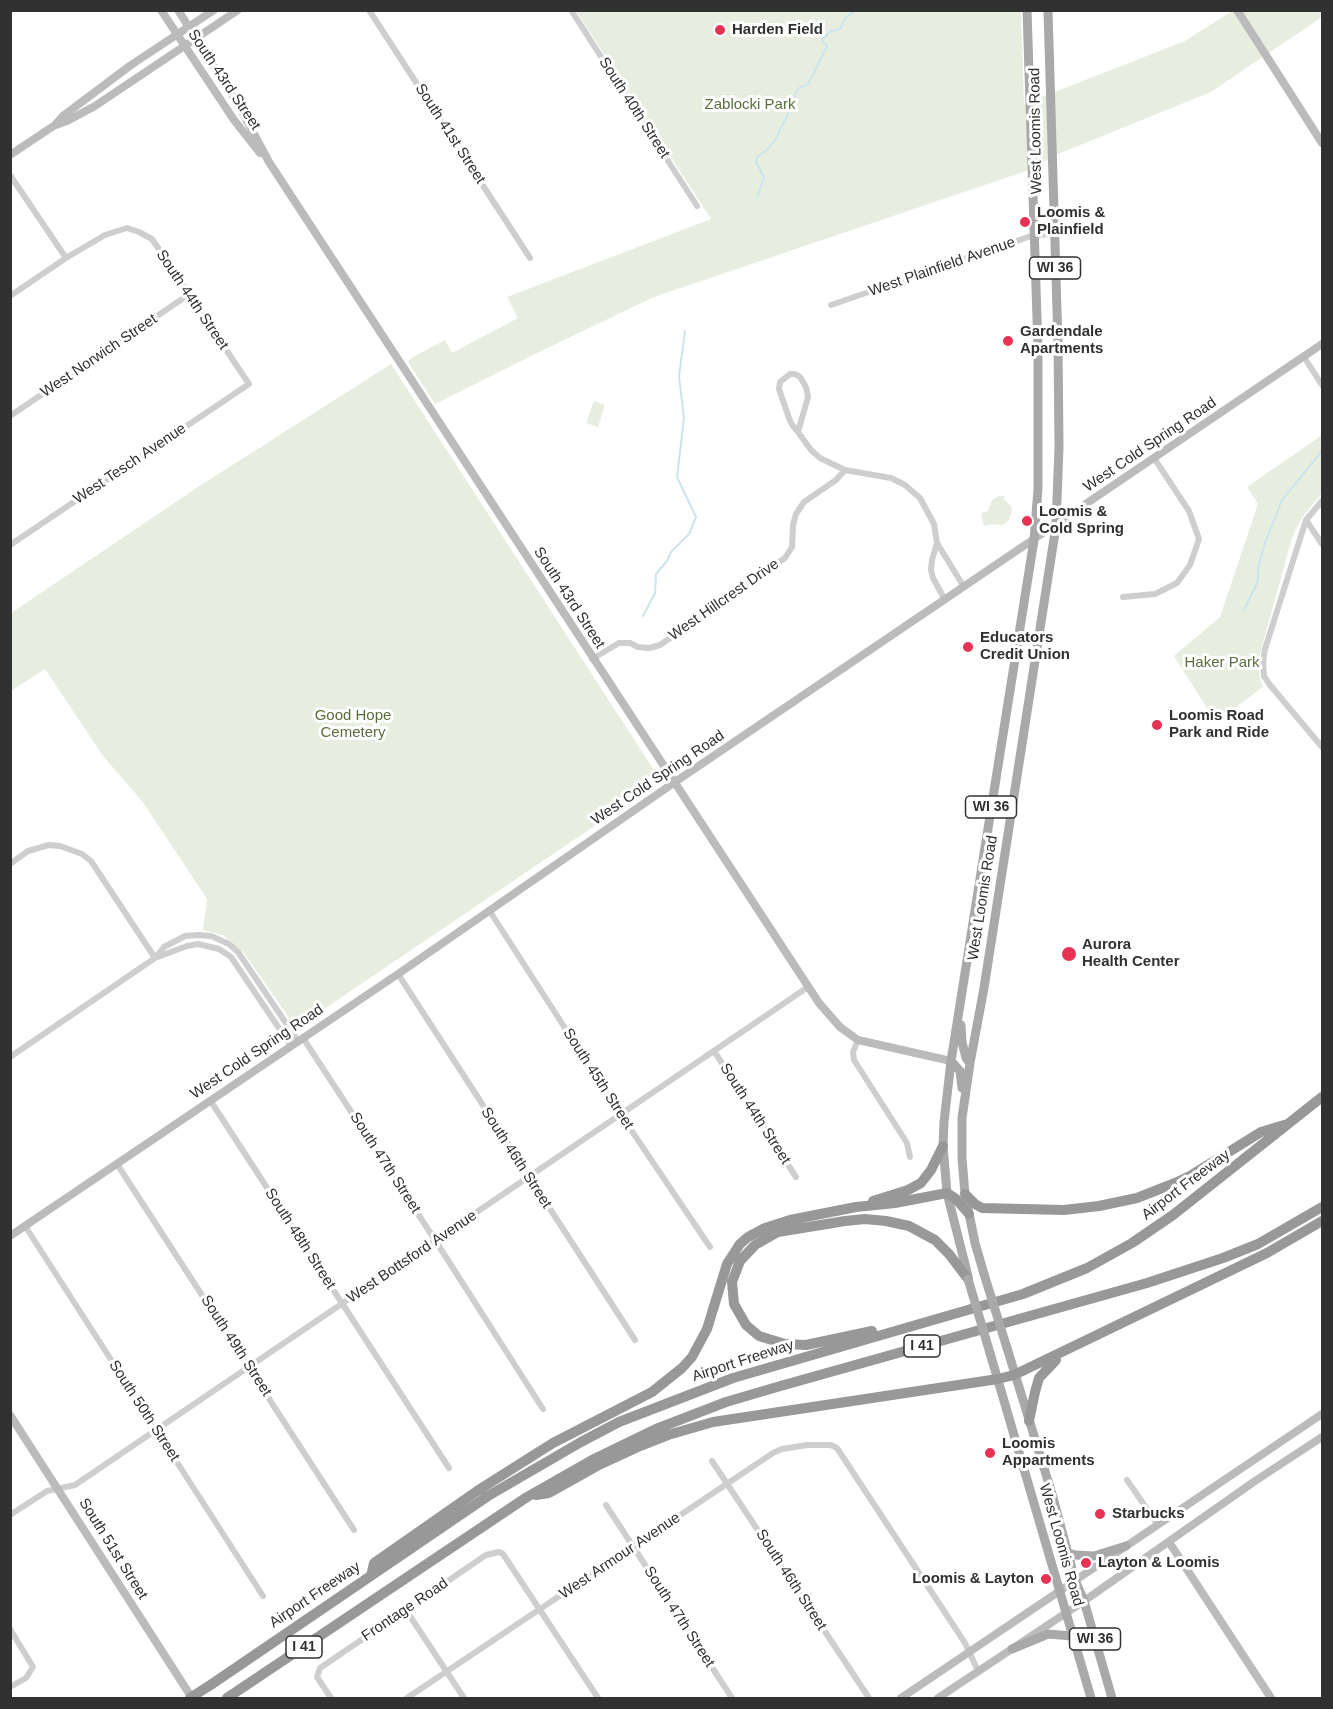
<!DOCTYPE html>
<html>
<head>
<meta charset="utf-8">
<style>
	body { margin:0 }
	#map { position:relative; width:1333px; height:1709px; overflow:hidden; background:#fff; font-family:Arial,sans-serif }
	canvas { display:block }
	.frame { position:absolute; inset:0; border:12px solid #313131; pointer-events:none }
</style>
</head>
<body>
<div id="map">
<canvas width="1333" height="1709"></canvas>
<div class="frame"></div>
</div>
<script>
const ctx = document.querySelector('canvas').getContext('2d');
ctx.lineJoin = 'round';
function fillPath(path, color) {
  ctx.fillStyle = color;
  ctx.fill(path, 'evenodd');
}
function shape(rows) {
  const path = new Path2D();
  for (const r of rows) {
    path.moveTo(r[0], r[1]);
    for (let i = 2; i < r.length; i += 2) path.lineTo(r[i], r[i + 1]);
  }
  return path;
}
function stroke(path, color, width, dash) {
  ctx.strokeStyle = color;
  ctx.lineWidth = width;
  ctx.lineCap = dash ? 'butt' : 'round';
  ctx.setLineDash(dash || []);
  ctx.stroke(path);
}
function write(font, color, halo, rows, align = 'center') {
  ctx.font = font + ' Arial,sans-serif';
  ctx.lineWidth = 6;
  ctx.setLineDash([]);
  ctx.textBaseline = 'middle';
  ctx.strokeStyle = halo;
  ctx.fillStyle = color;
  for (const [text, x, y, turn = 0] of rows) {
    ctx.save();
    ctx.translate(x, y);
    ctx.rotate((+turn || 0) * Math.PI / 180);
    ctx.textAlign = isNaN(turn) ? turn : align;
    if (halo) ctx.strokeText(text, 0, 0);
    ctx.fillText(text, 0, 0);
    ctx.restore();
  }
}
const green = shape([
	[576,11,1021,11,1024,104,1185,41,1232,11,1322,11,1322,17,1211,92,1058,154,1026,171,654,297,539,352,435,404,408,362,411,358,445,340,452,353,518,318,507,297,711,219],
	[391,364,661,781,296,1028,244,953,223,935,203,930,207,899,142,801,103,756,45,669,11,691,11,613,201,485],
	[594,401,605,405,598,427,586,423],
	[1322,435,1322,493,1301,519,1292,538,1258,661,1260,679,1263,687,1216,722,1174,656,1220,617,1258,504,1247,487],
	[999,496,1005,496,1004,499,1011,506,1012,511,1009,520,1003,525,990,524,984,526,981,513,988,511,992,500]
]);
const stream = shape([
	[757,198,764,177,756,162,757,157,767,150,775,140,793,104,796,92,800,87,807,85,812,77,827,46,822,40,831,31,840,29,845,19,855,10],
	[1244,610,1258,581,1258,568,1265,543,1282,500,1322,451],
	[643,616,655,593,656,574,667,561,671,552,689,534,696,517,677,477,684,418,679,376,685,331]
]);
const street = shape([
	[369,10,530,258],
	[571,10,697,206],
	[10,175,66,258],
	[10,296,66,258,105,235,127,228,139,232,152,239,249,384,10,545],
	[831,305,1034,235,1054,234],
	[1304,357,1322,385],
	[10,416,188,295],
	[798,432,808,397,806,387,800,377,795,374,790,374,780,382,779,389,790,421,793,426,798,432,811,450,820,458,845,470,891,478,905,485,920,498,934,524,937,543,964,587],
	[1322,501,1306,520,1265,649,1263,662,1264,676,1270,685,1322,747],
	[1306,520,1322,544],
	[937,543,932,560,931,570,933,578,945,600],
	[1123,597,1155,594,1177,583,1190,565,1199,539,1189,511,1154,458],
	[592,659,619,643,630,643,638,647,649,648,660,645,785,558,792,547,793,525,796,514,804,502,836,480,845,470],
	[10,864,28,851,49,845,60,846,82,854,91,861,155,958],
	[489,910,621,1115,710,1247],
	[156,957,164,947,185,936,198,935,211,936,229,944,238,952,298,1041],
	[398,974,635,1340],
	[303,1038,435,1240,543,1409],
	[858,1040,853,1052,854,1060,907,1143,910,1157],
	[714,1051,796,1177],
	[10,1057,155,958,187,946,198,944,219,949,231,957,291,1046],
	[210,1100,449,1468],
	[117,1164,354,1530],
	[25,1226,263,1596],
	[712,1461,869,1698],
	[1127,1480,1158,1525],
	[606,1505,732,1698],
	[10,1515,47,1491,75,1485,808,987],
	[406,1610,464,1698],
	[10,1629,33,1667,26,1678,10,1687],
	[331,1698,317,1677,320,1668,486,1555,499,1552,503,1554,598,1698],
	[407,1698,773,1453,782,1449,807,1445,831,1445,837,1448,965,1643,978,1671]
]);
const secondary = shape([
	[161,10,234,120,260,153],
	[178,10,239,106,269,162,819,1003,840,1027,858,1040,951,1061],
	[1237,10,1322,143],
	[56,125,67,121,95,106,238,10],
	[10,155,55,125,63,116,131,65,214,10],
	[10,1236,398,974,675,782,1322,344],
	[10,1415,192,1698],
	[1169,1542,1271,1698],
	[901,1698,1322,1414],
	[938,1698,1084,1601,1255,1481,1322,1437]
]);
const primary = shape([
	[961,1025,962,1042,966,1058,970,1063],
	[951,1061,960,1071,962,1088],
	[984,1274,975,1243,965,1194,962,1158,962,1118,970,1063,984,988,1056,526,1059,447,1058,344,1048,10],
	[968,1276,947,1193,943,1146,944,1122,951,1061,1034,540,1038,489,1038,349,1027,10],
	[1007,1348,1052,1494,1075,1580,1084,1601,1112,1698],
	[990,1353,1091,1698],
	[1068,1553,1076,1555,1094,1556,1126,1546],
	[1012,1649,1048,1634,1072,1636]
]);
const highway = shape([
	[965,1194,975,1204,982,1208,1064,1210,1099,1206,1137,1198,1175,1183,1190,1176,1261,1132,1284,1125],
	[873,1201,908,1190,921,1183,931,1170,943,1146],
	[872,1331,806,1345,785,1344,759,1336,746,1325,734,1304,732,1282,740,1261,755,1245,778,1232,845,1221,865,1219,886,1221,909,1226,935,1240,949,1254,968,1279],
	[1029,1421,1035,1392,1039,1378,1056,1360],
	[536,1495,549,1493,599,1465,640,1446,668,1435,713,1422,998,1379,1014,1375,1267,1253,1322,1221],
	[371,1576,374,1563,477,1491,553,1443,652,1392,682,1368,692,1357,707,1329,727,1264,740,1244,748,1237,765,1228,790,1220,856,1207,895,1203,947,1193,956,1199,969,1214],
	[212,1684,488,1496,581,1442,619,1422,733,1378,1023,1294,1087,1268,1132,1243,1173,1215,1322,1097],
	[227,1698,527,1497,592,1460,656,1429,726,1402,777,1387,1147,1283,1223,1258,1258,1244,1322,1207]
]);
const primaryBridge = shape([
	[984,1274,1007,1348],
	[968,1279,990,1353]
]);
const highwayBridge = shape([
	[190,1698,212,1684]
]);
const markers = [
	[720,30,6,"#e83254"],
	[1025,222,6,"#e83254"],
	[1008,341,6,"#e83254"],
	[1027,521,6,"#e83254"],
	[968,647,6,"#e83254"],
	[1157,725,6,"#e83254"],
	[1069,954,8,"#e83254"],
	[990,1453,6,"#e83254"],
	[1100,1514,6,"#e83254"],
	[1086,1563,6,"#e83254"],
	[1046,1579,6,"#e83254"]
];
const shields = [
	[1055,268,51],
	[991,807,51],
	[922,1346,36],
	[1095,1639,51],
	[304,1647,36]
];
const shieldNames = [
	["WI 36",1055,268],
	["WI 36",991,807],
	["I 41",922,1346],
	["WI 36",1095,1639],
	["I 41",304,1647]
];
const poiNames = [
	["Harden Field",732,30],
	["Loomis &",1037,213],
	["Plainfield",1037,230],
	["Gardendale",1020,332],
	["Apartments",1020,349],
	["Loomis &",1039,512],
	["Cold Spring",1039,529],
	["Educators",980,638],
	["Credit Union",980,655],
	["Loomis Road",1169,716],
	["Park and Ride",1169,733],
	["Aurora",1082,945],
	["Health Center",1082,962],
	["Loomis",1002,1444],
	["Appartments",1002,1461],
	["Starbucks",1112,1514],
	["Layton & Loomis",1098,1563],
	["Loomis & Layton",1034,1579,"right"]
];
const streetNames = [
	["South 43rd Street",224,80,56],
	["South 40th Street",634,108,57],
	["West Loomis Road",1036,131,-91],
	["South 41st Street",450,134,57],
	["West Plainfield Avenue",942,267,-19],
	["South 44th Street",192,300,56],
	["West Norwich Street",99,356,-34],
	["West Cold Spring Road",1150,445,-34],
	["West Tesch Avenue",130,464,-34],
	["South 43rd Street",569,598,57],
	["West Hillcrest Drive",724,600,-35],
	["West Cold Spring Road",658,778,-34],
	["West Loomis Road",983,898,-81],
	["West Cold Spring Road",257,1052,-34],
	["South 45th Street",598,1079,57],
	["South 44th Street",755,1114,57],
	["South 46th Street",516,1158,57],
	["South 47th Street",385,1163,57],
	["Airport Freeway",1186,1185,-37],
	["South 48th Street",300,1239,57],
	["West Bottsford Avenue",412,1257,-34],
	["South 49th Street",236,1346,57],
	["Airport Freeway",743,1361,-18],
	["South 50th Street",144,1411,57],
	["West Loomis Road",1061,1545,74],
	["South 51st Street",113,1549,58],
	["West Armour Avenue",620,1556,-34],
	["South 46th Street",791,1580,57],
	["Airport Freeway",315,1595,-34],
	["Frontage Road",405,1610,-34],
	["South 47th Street",679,1617,57]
];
const parkNames = [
	["Zablocki Park",750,105],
	["Haker Park",1222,663],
	["Good Hope",353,716],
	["Cemetery",353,733]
];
fillPath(green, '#e8eedf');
stroke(stream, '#cbe4ed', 2);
stroke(street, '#cecece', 6);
stroke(secondary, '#bbb', 8);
stroke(primary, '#a9a9a9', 9);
stroke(highway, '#989898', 10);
stroke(primaryBridge, '#a9a9a9', 9);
stroke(highwayBridge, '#989898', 10);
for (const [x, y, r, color] of markers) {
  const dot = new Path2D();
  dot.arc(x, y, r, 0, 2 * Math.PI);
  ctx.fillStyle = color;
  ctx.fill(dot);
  stroke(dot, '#fff', 2);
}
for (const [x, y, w] of shields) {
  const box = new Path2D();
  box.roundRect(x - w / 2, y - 11, w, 22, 4.5);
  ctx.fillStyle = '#fff';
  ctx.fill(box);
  stroke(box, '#313131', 1.5);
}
write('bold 14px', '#313131', null, shieldNames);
write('bold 15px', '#313131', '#fff', poiNames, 'left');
write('15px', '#313131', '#fff', streetNames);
write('15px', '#596e3d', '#fff', parkNames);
</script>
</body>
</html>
